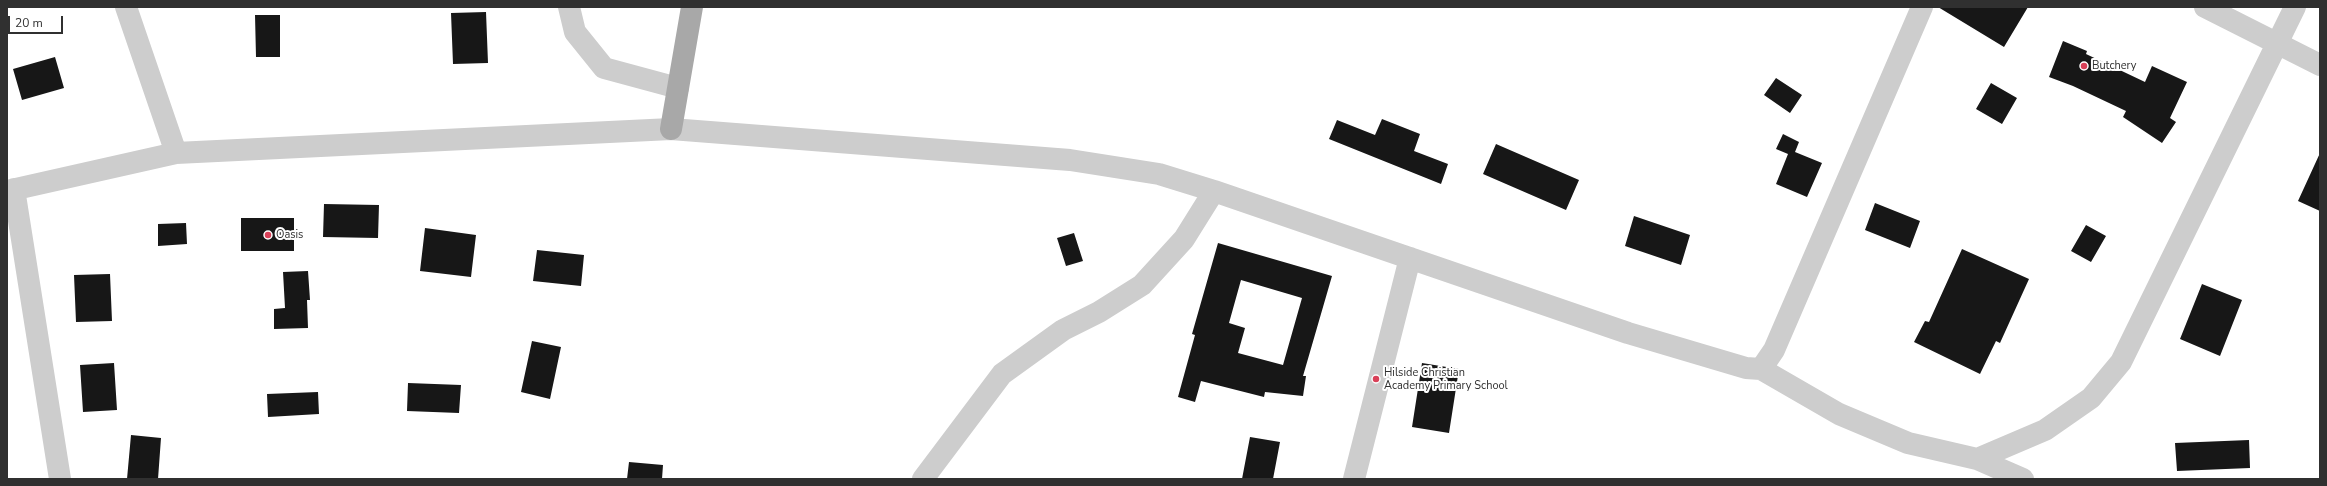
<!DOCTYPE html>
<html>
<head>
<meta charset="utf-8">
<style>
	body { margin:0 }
	#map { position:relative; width:2327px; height:486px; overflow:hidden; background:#fff; font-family:"Nunito Sans",sans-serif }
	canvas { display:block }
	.frame { position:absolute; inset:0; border:8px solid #303030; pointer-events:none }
	.scale { position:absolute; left:8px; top:16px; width:55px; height:18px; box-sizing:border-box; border:2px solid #303030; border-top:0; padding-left:5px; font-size:12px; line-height:14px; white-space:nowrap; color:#303030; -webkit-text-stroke:3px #fff; paint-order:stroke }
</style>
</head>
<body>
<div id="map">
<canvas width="2327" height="486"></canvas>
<div class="frame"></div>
<div class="scale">20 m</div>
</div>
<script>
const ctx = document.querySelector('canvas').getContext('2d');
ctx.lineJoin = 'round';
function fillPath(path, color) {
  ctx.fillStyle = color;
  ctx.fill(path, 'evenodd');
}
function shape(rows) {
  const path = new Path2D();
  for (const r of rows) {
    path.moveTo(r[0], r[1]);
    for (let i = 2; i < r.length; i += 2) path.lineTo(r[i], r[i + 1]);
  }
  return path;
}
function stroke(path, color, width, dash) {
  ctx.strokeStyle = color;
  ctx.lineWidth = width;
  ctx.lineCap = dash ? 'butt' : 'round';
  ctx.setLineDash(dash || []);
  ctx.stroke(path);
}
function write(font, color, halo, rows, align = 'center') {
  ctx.font = font + ' "Nunito Sans",sans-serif';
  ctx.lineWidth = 4;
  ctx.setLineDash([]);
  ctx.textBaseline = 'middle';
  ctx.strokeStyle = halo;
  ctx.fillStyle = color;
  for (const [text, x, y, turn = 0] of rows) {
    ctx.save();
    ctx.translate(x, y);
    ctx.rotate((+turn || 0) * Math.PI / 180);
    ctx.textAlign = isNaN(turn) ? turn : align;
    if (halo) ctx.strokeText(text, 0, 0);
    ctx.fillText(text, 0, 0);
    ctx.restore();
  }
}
const building = shape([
	[1938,7,2028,7,2004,47],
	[486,12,488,63,453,64,451,13],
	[255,15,280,15,280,57,256,57],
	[2063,41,2087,51,2086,54,2145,82,2152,66,2187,82,2170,118,2176,122,2162,143,2123,117,2126,111,2073,86,2049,77],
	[55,57,64,88,22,100,13,69],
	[1776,78,1802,95,1790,113,1764,95],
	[1991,83,2017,98,2002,124,1976,109],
	[1382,119,1420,134,1414,151,1448,164,1441,184,1329,139,1337,120,1375,135],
	[1783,134,1799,142,1795,152,1822,163,1807,197,1776,184,1788,154,1776,149],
	[1496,144,1579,180,1566,210,1483,174],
	[2320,153,2320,211,2298,201],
	[1875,203,1920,221,1910,248,1865,230],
	[324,204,379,205,378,238,323,237],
	[1634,216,1690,235,1681,265,1625,246],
	[241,218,294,218,294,251,241,251],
	[186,223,187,244,158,246,158,224],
	[2086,225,2106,236,2091,262,2071,251],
	[425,228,476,235,471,277,420,271],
	[1074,233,1083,261,1066,266,1057,238],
	[1218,243,1332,276,1303,376,1306,376,1303,396,1265,392,1264,397,1201,381,1195,402,1178,397,1195,335,1192,334],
	[1241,280,1302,298,1283,365,1238,353,1245,328,1229,323],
	[1962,249,2029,279,2000,343,1996,341,1980,374,1914,342,1925,321,1929,322],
	[537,250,584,255,581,286,533,281],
	[308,271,310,300,307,300,308,328,274,329,274,309,285,308,283,272],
	[110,274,112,321,76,322,74,275],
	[2202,284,2242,300,2220,356,2180,339],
	[532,341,561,347,550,399,521,392],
	[114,363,117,410,83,412,80,365],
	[1422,363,1459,369,1449,433,1412,427],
	[408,383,461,385,459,413,407,411],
	[318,392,319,414,268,417,267,394],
	[131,435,161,438,158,479,127,479],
	[1250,437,1280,442,1273,479,1242,479],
	[2249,440,2250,468,2177,471,2175,443],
	[629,462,663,465,662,479,627,479]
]);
const minor = shape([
	[126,7,176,153],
	[569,7,575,32,604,68,678,88],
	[2205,7,2320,65],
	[14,189,60,479],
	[7,191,176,153,671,129,1070,160,1159,174,1214,191,1628,333,1746,368,1761,369,1839,414,1908,443,1977,459,2023,479],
	[1761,369,1774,350,1922,7],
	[1977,459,2045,430,2091,398,2121,362,2295,7],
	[923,479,1002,374,1063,330,1099,312,1142,285,1184,239,1214,191],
	[1354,479,1410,258]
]);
const major = shape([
	[671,129,692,7]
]);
const markers = [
	[2084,66,4,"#d94058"],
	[268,235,4,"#d94058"],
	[1376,379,4,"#d94058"]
];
const poiNames = [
	["Butchery",2092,66],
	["Oasis",276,235],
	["Hilside Christian",1384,373],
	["Academy Primary School",1384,386]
];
fillPath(building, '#171717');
stroke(minor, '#cdcdcd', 22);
stroke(major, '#a8a8a8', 22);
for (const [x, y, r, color] of markers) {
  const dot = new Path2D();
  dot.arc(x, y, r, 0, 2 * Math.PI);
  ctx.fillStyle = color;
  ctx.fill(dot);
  stroke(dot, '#fff', 1.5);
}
write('11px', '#303030', '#fff', poiNames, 'left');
</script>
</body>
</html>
